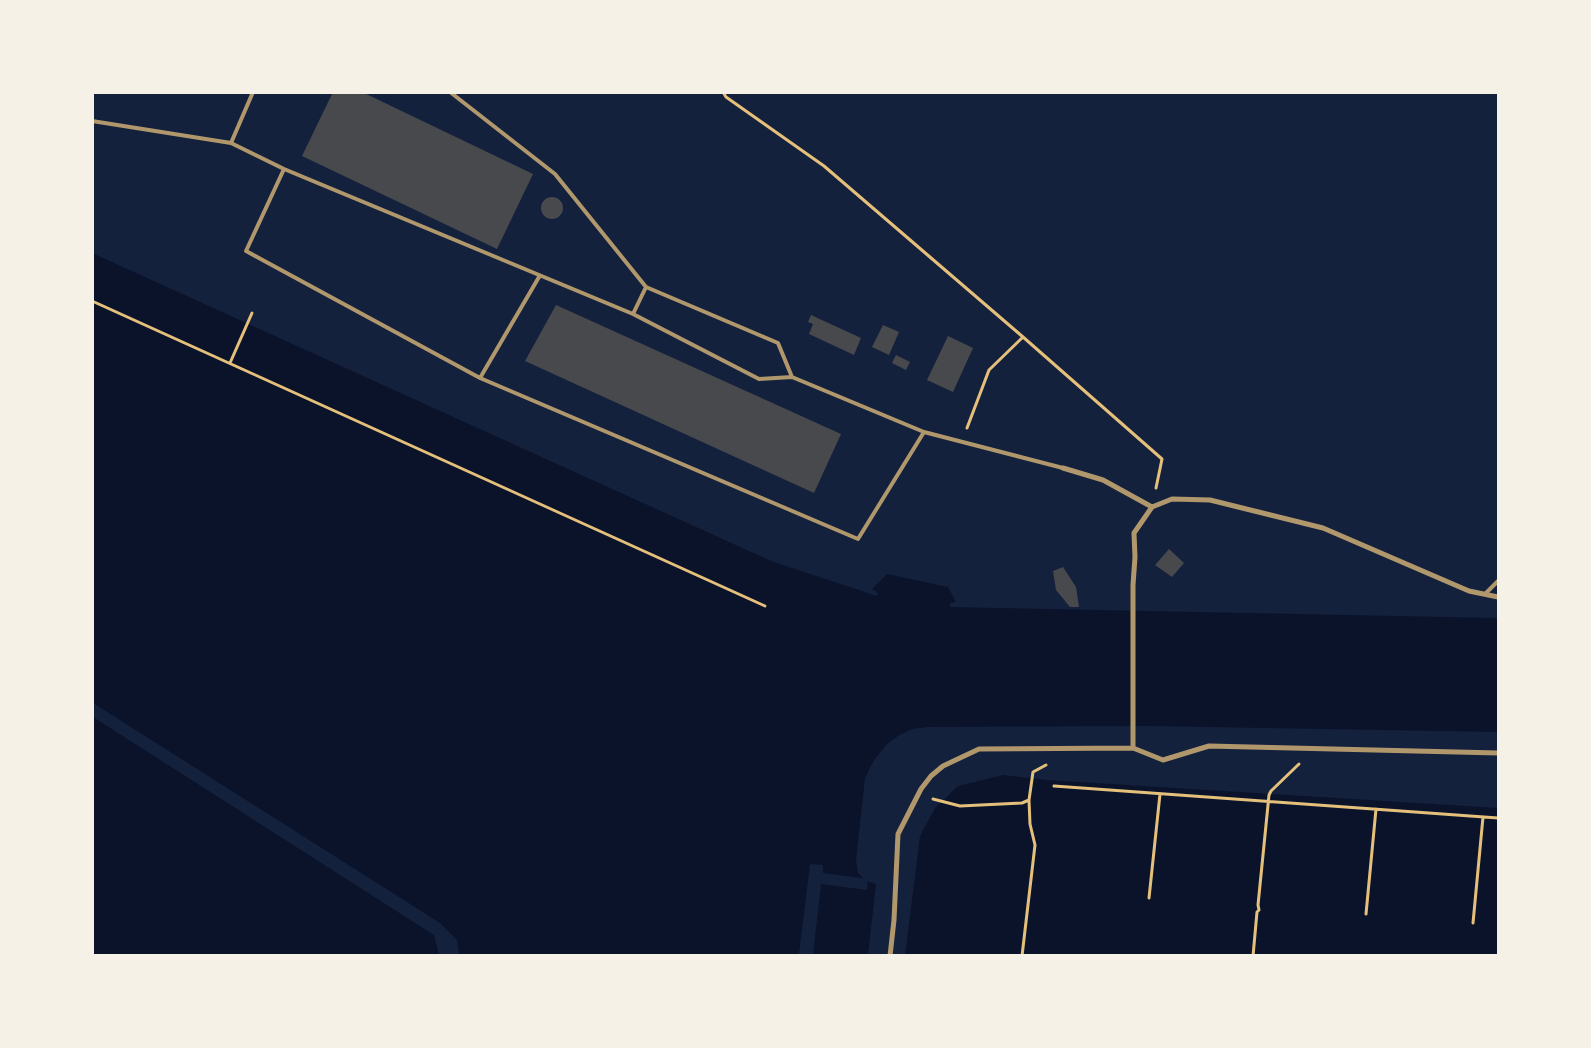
<!DOCTYPE html>
<html>
<head>
<meta charset="utf-8">
<style>
	body { margin:0 }
	#map { position:relative; width:1591px; height:1048px; overflow:hidden; background:#14213d; font-family:"PT Sans Narrow",sans-serif }
	canvas { display:block }
	.frame { position:absolute; inset:0; border:94px solid #f6f1e7; pointer-events:none }
</style>
</head>
<body>
<div id="map">
<canvas width="1591" height="1048"></canvas>
<div class="frame"></div>
</div>
<script>
const ctx = document.querySelector('canvas').getContext('2d');
ctx.lineJoin = 'round';
function fillPath(path, color) {
  ctx.fillStyle = color;
  ctx.fill(path, 'evenodd');
}
function shape(rows) {
  const path = new Path2D();
  for (const r of rows) {
    if (r.length === 3) {
      path.moveTo(r[0] + r[2], r[1]);
      path.arc(r[0], r[1], r[2], 0, 2 * Math.PI);
      continue;
    }
    path.moveTo(r[0], r[1]);
    for (let i = 2; i < r.length; i += 2) path.lineTo(r[i], r[i + 1]);
  }
  return path;
}
function stroke(path, color, width, dash) {
  ctx.strokeStyle = color;
  ctx.lineWidth = width;
  ctx.lineCap = dash ? 'butt' : 'round';
  ctx.setLineDash(dash || []);
  ctx.stroke(path);
}
const water = shape([
	[92,253,771,561,877,596,878,593,872,589,887,574,948,587,956,602,950,603,950,607,1498,618,1498,732,1149,726,928,727,912,729,898,736,886,745,874,760,865,778,856,860,858,873,866,881,876,884,868,955,459,955,457,940,440,923,93,703],
	[93,717,434,935,439,955,93,955],
	[1003,775,1047,780,1498,808,1498,955,905,956,920,836,935,808,958,786]
]);
const pier = shape([
	[810,864,823,865,823,873,868,879,867,890,821,884,813,955,804,955,799,954]
]);
const building = shape([
	[333,92,362,92,533,174,497,249,302,156],
	[552,208,11],
	[556,305,841,434,814,493,525,361],
	[811,315,861,338,854,355,809,334,813,324,808,322],
	[883,325,899,332,889,355,872,347],
	[948,336,973,348,953,392,927,380],
	[896,355,910,362,906,370,892,363],
	[1169,549,1184,563,1172,577,1155,565],
	[1063,567,1076,587,1079,607,1070,607,1056,590,1053,571]
]);
const path = shape([
	[723,92,726,97,824,166,1023,337,1162,459,1156,488],
	[92,301,765,606],
	[230,363,252,313],
	[967,428,989,370,1023,337],
	[1054,786,1498,818],
	[933,799,960,806,1022,803,1029,800],
	[1149,898,1160,794],
	[1366,914,1376,809],
	[1473,923,1483,817],
	[1022,956,1035,845,1030,824,1029,800,1033,772,1046,765],
	[1253,956,1257,912,1259,910,1258,905,1269,795,1271,791,1299,764]
]);
const service = shape([
	[450,92,555,174,646,287,778,343,792,377],
	[92,121,231,143,284,169,633,314,759,379,792,377,924,432,1063,468],
	[231,143,253,92],
	[284,169,246,251,480,378],
	[539,277,480,378,858,539,924,432],
	[633,314,646,287],
	[1485,594,1498,581]
]);
const minor = shape([
	[1063,468,1103,480,1152,507,1172,499,1210,500,1323,528,1469,591,1498,597],
	[1133,748,1133,585,1135,557,1134,533,1152,507],
	[890,956,894,920,898,834,921,789,931,776,943,766,979,749,1133,748,1163,760,1209,746,1498,753]
]);
fillPath(water, '#0b132b');
fillPath(pier, '#14213d');
fillPath(building, '#48494c');
stroke(path, '#e5c07b', 3);
stroke(service, '#b1986c', 4);
stroke(minor, '#b1986c', 5);
</script>
</body>
</html>
